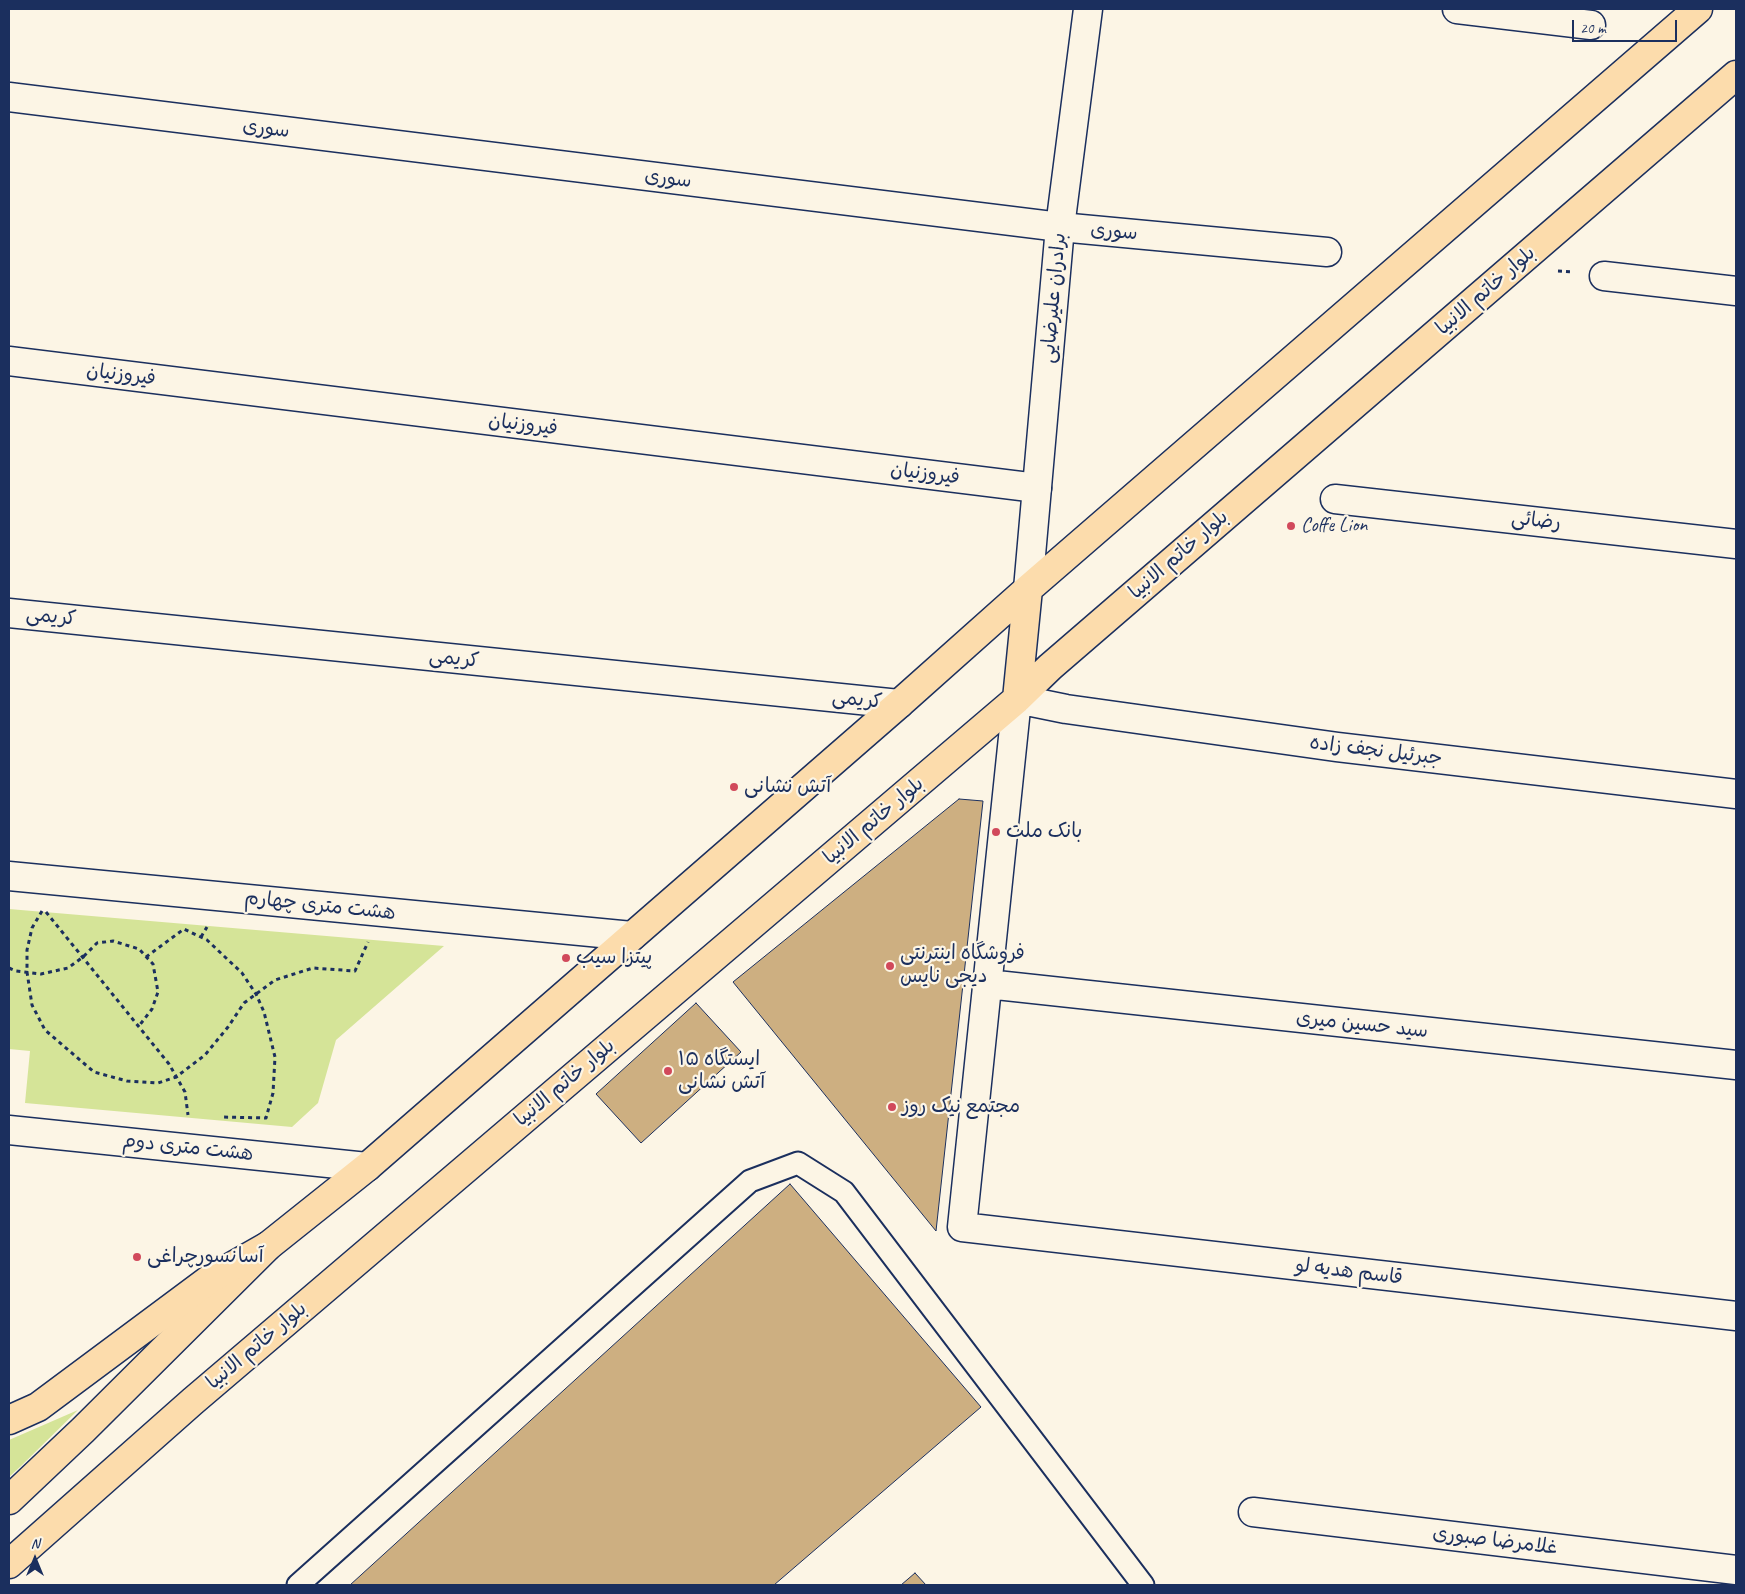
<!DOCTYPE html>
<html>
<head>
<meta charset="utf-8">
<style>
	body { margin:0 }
	#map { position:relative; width:1745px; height:1594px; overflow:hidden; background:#fcf5e5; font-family:Caveat,sans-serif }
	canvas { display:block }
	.frame { position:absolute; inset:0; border:10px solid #1b2f5e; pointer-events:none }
	.north { position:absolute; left:10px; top:1534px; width:50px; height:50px; -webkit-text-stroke:4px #fcf5e5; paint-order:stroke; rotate:0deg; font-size:14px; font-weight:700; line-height:20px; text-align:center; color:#1b2f5e }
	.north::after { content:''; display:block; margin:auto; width:18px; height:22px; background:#1b2f5e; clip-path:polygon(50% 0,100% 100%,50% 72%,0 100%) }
	.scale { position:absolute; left:1572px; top:20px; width:105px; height:22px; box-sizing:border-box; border:2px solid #1b2f5e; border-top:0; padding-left:6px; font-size:15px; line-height:18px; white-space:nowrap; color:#1b2f5e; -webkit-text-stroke:4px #fcf5e5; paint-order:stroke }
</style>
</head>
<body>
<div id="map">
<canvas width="1745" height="1594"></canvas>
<div class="frame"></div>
<div class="north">N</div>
<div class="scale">20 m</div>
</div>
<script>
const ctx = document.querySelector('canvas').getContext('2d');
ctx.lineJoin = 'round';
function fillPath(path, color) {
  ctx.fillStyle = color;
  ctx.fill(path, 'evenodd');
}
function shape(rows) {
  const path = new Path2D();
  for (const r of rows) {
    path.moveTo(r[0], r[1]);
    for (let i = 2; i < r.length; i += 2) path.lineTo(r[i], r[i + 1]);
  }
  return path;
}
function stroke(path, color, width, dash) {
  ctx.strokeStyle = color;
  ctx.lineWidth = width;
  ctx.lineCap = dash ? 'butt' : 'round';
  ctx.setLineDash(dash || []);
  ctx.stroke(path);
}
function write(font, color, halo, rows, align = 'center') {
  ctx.font = font + ' Caveat,"Playpen Sans Arabic",sans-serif';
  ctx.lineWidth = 4.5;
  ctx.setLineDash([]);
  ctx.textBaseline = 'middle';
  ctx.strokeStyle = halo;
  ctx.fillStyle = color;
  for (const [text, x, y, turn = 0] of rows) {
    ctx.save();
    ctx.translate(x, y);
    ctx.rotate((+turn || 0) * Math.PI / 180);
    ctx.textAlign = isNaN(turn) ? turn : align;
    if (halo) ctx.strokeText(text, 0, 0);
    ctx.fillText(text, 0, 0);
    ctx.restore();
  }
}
const green = shape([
	[9,909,444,946,336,1040,318,1103,292,1127,25,1103,30,1051,9,1049],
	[78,1410,21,1466,9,1477,9,1440]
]);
const building = shape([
	[959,799,983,801,936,1231,733,982,959,799],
	[696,1003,741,1052,641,1143,596,1094,696,1003],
	[790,1184,981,1407,774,1585,350,1585,790,1184],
	[915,1573,926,1585,901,1585,915,1573]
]);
const path = shape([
	[1558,271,1574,272],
	[42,911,32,928,27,950,27,972,32,1005,45,1030,94,1072,127,1081,158,1083,176,1077,205,1055,228,1027,244,1003,275,980,313,968,355,971,368,942],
	[46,912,169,1064,185,1092,188,1115],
	[201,937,207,927],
	[146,957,184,929,207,940,242,973,256,994,264,1012,275,1057,273,1093,266,1118,222,1117],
	[9,968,16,971,41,974,68,968,83,957,97,943,113,941,139,949,153,964,158,992,152,1009,139,1026]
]);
const lane = shape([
	[298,1585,750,1181,798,1163,844,1192,1143,1585]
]);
const street = shape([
	[1457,9,1591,25],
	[9,97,1060,227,1327,252],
	[1604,276,1736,291],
	[9,361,1037,488],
	[1335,499,1736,544],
	[9,613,899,704],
	[1736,794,1337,747,1066,709,1017,699,962,1227,1736,1316],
	[9,876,632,936],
	[987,984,1736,1065],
	[9,1130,367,1167],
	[1253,1512,1736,1570]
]);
const secondary = shape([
	[1028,589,1060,227,1088,9]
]);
const primary = shape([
	[1017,699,1028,589],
	[9,1500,83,1430,268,1246,367,1167,899,704,1028,589,1698,9],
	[9,1564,193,1401,1017,699,1050,667,1736,75]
]);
const highway = shape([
	[9,1420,38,1407,210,1279,268,1246]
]);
const markers = [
	[1291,526,5,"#d1495b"],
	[734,787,5,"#d1495b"],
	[996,832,5,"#d1495b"],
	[566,958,5,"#d1495b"],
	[890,966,5,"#d1495b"],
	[668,1071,5,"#d1495b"],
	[892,1107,5,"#d1495b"],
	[137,1257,5,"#d1495b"]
];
const streetNames = [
	["سوری",266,129,7],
	["سوری",668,179,7],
	["سوری",1114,232,5],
	["بلوار خاتم الانبیا",1486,291,-41],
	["برادران علیرضایی",1054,298,-85],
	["فیروزنیان",121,375,7],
	["فیروزنیان",523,425,7],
	["فیروزنیان",925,474,7],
	["رضائی",1536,521,6],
	["بلوار خاتم الانبیا",1179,555,-41],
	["کریمی",51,617,6],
	["کریمی",454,659,6],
	["کریمی",857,700,6],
	["جبرئیل نجف زاده",1376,751,7],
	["بلوار خاتم الانبیا",874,821,-40],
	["هشت متری چهارم",320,906,6],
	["سید حسین میری",1362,1025,6],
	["بلوار خاتم الانبیا",565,1083,-40],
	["هشت متری دوم",188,1148,6],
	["قاسم هدیه لو",1349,1272,7],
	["بلوار خاتم الانبیا",257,1346,-40],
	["غلامرضا صبوری",1495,1541,7]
];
const poiNames = [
	["Coffe Lion",1301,526],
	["آتش نشانی",744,787],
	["بانک ملت",1006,832],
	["فروشگاه اینترنتی",900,954],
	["دیجی نایس",900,977],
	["پیتزا سیب",576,958],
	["ایستگاه ۱۵",678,1060],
	["آتش نشانی",678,1083],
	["مجتمع نیک‌ روز",902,1107],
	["آسانسورچراغی",147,1257]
];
fillPath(green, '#d5e498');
fillPath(building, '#cdaf81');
stroke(building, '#1b2f5e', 1);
stroke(lane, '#1b2f5e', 25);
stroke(street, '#1b2f5e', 31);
stroke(secondary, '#1b2f5e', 31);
stroke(primary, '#1b2f5e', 31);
stroke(highway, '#1b2f5e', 31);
stroke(path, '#1b2f5e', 3, [4, 4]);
stroke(lane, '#fcf5e5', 21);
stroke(street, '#fcf5e5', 28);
stroke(secondary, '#fcf5e5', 28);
stroke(primary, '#fcdcac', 28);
stroke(highway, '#fcdcac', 28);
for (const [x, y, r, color] of markers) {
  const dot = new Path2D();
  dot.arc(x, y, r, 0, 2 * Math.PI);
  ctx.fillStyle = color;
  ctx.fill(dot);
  stroke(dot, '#fcf5e5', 2);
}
write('20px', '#1b2f5e', '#fcf5e5', streetNames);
write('20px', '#1b2f5e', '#fcf5e5', poiNames, 'left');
</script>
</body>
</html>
